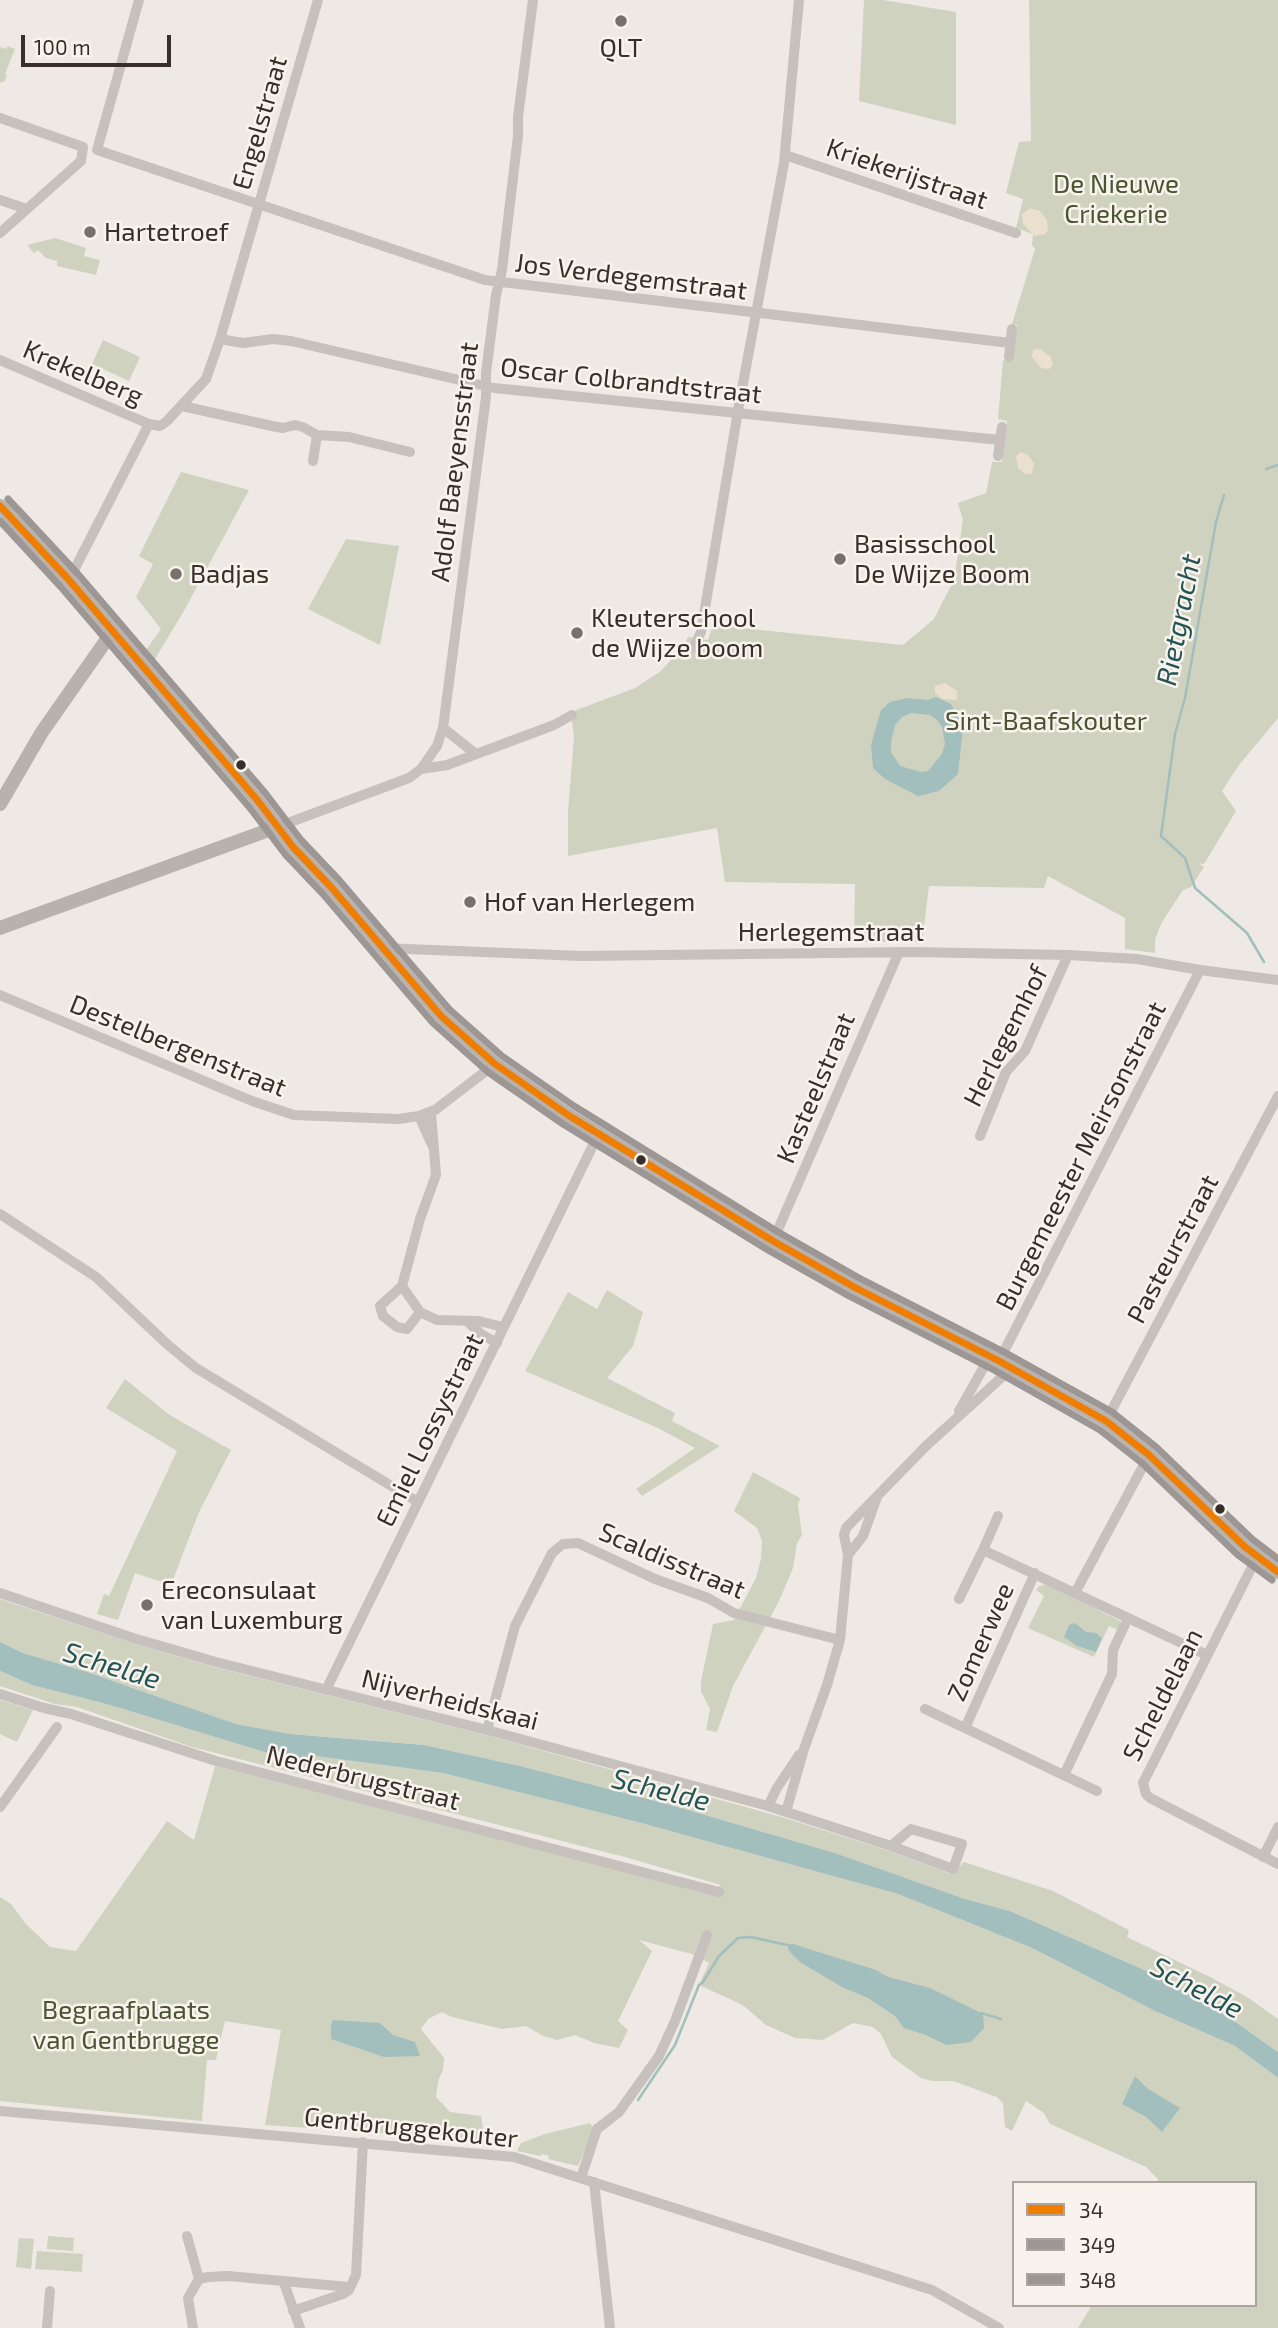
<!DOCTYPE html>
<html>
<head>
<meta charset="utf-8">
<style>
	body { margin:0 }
	#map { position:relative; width:1278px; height:2328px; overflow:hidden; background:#eee9e4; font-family:"Exo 2",sans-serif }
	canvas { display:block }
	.legend { position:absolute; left:1012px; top:2181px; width:245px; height:126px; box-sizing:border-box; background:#f9f3ed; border:2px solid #aca59f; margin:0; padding:9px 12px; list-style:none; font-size:21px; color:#382f2b }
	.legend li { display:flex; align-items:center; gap:14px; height:35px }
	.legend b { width:35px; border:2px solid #aca59f }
	.scale { position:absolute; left:21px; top:35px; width:150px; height:32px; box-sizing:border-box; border:4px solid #382f2b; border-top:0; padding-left:9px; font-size:21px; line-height:24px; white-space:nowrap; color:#382f2b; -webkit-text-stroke:5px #f9f3ed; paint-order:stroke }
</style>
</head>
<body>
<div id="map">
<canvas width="1278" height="2328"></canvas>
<ul class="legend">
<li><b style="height:9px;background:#ef7d00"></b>34</li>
<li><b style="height:9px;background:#9c9795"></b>349</li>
<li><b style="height:9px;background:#9c9795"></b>348</li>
</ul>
<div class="scale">100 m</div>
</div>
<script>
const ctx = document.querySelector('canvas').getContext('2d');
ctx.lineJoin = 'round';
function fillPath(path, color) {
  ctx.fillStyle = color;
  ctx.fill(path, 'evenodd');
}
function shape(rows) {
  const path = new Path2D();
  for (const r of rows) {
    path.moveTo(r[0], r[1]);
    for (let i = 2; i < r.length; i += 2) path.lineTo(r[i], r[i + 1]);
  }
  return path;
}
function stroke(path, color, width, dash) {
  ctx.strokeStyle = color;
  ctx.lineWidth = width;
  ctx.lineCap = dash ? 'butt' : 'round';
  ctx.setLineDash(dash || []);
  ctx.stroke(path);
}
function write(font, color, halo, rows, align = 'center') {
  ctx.font = font + ' "Exo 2",sans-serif';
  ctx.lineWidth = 5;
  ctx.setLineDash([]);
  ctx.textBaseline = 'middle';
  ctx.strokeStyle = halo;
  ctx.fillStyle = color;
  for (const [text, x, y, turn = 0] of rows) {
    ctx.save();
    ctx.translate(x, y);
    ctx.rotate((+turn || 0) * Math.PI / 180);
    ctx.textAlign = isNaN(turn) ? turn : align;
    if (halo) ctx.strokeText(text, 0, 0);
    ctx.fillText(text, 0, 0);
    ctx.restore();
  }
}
const green = shape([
	[864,0,883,0,956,12,956,125,859,101],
	[1029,0,1278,0,1278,718,1239,765,1222,791,1236,811,1204,864,1198,863,1204,867,1191,887,1183,890,1162,922,1155,939,1155,953,1125,949,1125,918,1048,876,1044,888,929,886,922,942,854,942,855,884,725,882,717,828,568,856,568,811,574,737,571,712,635,688,661,671,684,645,688,637,708,640,713,625,903,645,934,619,954,580,963,520,958,503,986,493,992,462,1002,462,1007,421,998,419,1003,360,1013,361,1017,325,1012,324,1035,249,1032,245,1033,234,1016,228,1023,199,1006,193,1019,142,1031,141],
	[7,46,15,49,5,74,7,76,4,82,1,82,0,84,0,47,6,49],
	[55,238,86,248,84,256,100,260,96,275,57,266,57,261,46,258,38,250,34,253,27,245],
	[103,340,140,357,129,381,92,364],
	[181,472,249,490,185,609,152,664,143,654,161,629,136,597,153,564,139,556],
	[346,539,399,546,380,645,308,609],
	[607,1290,643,1312,633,1346,607,1378,675,1413,672,1421,720,1446,642,1496,636,1489,695,1448,658,1428,525,1371,568,1292,597,1309],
	[125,1379,168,1414,231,1450,199,1512,171,1585,135,1573,118,1620,97,1614,104,1594,109,1596,177,1451,106,1408],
	[753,1472,800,1498,798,1505,802,1535,797,1543,793,1568,779,1601,733,1686,717,1732,706,1730,710,1709,701,1692,701,1681,713,1624,734,1620,756,1578,761,1559,762,1541,757,1528,734,1511],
	[1048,1584,1120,1621,1121,1624,1118,1630,1109,1626,1094,1657,1028,1628,1044,1596,1036,1590,1039,1586],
	[0,1599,132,1643,214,1667,486,1735,785,1818,889,1851,951,1874,964,1862,1053,1891,1129,1930,1127,1937,1210,1977,1247,1997,1278,2019,1278,2052,1227,2016,1151,1973,1010,1911,965,1899,835,1853,671,1805,520,1766,424,1745,290,1734,236,1724,87,1672,23,1653,0,1642],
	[0,1671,32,1685,110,1705,294,1761,316,1756,443,1773,641,1823,898,1894,1032,1948,1155,2011,1235,2046,1278,2078,1278,2328,1078,2328,1092,2305,1255,2305,1255,2183,1157,2183,1158,2179,1146,2167,1050,2124,1044,2113,1026,2101,1012,2131,1005,2127,1003,2103,997,2097,953,2081,932,2081,921,2078,892,2057,881,2034,873,2027,853,2023,823,2040,795,2038,766,2025,745,2007,734,2001,699,1985,709,1963,692,1954,639,1940,652,1951,618,2021,628,2030,619,2048,594,2043,575,2035,557,2040,543,2036,526,2026,502,2029,452,2017,442,2012,428,2019,421,2029,444,2058,443,2070,438,2081,436,2097,450,2112,481,2116,485,2143,413,2135,265,2125,281,2030,225,2021,216,2060,207,2060,202,2121,0,2101,0,1897,11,1904,25,1923,50,1947,76,1951,167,1821,194,1840,215,1766,709,1893,721,1885,625,1857,192,1747,77,1707,55,1704,0,1686],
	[1135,2076,1147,2089,1179,2109,1162,2131,1146,2117,1123,2104],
	[0,1700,33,1710,17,1742,0,1734],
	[590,2123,594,2129,578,2166,548,2159,549,2156,542,2154,541,2156,517,2151,521,2143,545,2134],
	[48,2236,74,2238,73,2251,47,2249],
	[19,2238,34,2239,31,2269,16,2267],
	[37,2251,83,2254,82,2272,35,2269]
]);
const sand = shape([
	[1030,208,1040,211,1047,220,1048,230,1045,234,1035,236,1023,224,1022,214],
	[1040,349,1051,357,1053,365,1049,369,1041,368,1032,357,1033,350],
	[1021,452,1028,455,1034,463,1032,474,1025,474,1018,468,1016,456],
	[945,683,957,691,957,698,955,700,942,699,935,693,935,686]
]);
const water = shape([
	[936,697,951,704,963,727,958,774,939,791,918,796,885,779,873,768,871,745,881,710,890,702,907,698,928,700],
	[911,713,930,715,937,720,942,727,945,744,942,754,928,771,921,772,900,766,891,752,891,742,895,725,902,717],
	[1075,1623,1086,1632,1096,1633,1102,1638,1096,1652,1077,1646,1064,1637,1069,1625],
	[0,1642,23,1653,87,1672,236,1724,290,1734,424,1745,520,1766,671,1805,835,1853,965,1899,1010,1911,1151,1973,1227,2016,1278,2052,1278,2078,1235,2046,1155,2011,1032,1948,898,1894,641,1823,443,1773,316,1756,294,1761,110,1705,32,1685,0,1671],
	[787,1944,793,1944,876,1970,888,1977,930,1988,983,2014,984,2028,971,2042,946,2045,926,2035,904,2028,895,2016,868,1998,842,1987,800,1962,789,1951],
	[333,2020,380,2023,393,2035,415,2042,420,2056,384,2057,331,2039,331,2025],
	[1135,2076,1148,2089,1180,2108,1162,2132,1146,2117,1122,2104]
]);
const stream = shape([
	[1266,469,1278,465],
	[1224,495,1216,522,1185,698,1175,734,1161,836,1185,858,1195,888,1247,933,1264,962],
	[981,2013,1001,2019],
	[638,2100,675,2045,699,1985,703,1982,719,1956,738,1938,751,1937,787,1945]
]);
const street = shape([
	[139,0,97,150,485,280,1010,343],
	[0,118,83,147,81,161,0,233],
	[785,155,1016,233],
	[0,200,27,209],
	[220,339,243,343,273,339,291,341,494,388,1000,440],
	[1009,357,1012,329],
	[0,360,149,424,160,426,167,421,206,379,220,339,318,0],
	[182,406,272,426,283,428,295,425,303,427,317,435,313,461],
	[317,435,349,437,410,452],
	[998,456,1002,427],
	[69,580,149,424],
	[694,647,701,632,739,405,784,163,799,0],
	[443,728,476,754],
	[421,769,447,765,554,725,572,715],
	[277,827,409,778,421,769,437,746,443,728,486,397,486,373,496,295,502,270,518,136,518,117,533,0],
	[382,948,582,956,913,952,1068,955,1137,959,1200,970,1278,980],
	[0,995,252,1101,294,1115,398,1119,419,1116,435,1110,495,1064],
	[431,1113,436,1175,420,1219,402,1286,420,1312,437,1320,479,1321,503,1327],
	[419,1116,432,1145],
	[980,1136,1006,1072,1025,1051,1068,955],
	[0,1214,96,1277,168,1345,196,1368,418,1502],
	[773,1241,899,952],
	[402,1286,380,1306,383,1316,397,1327,407,1329,420,1312],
	[468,1322,481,1334,497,1343],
	[999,1361,1200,970],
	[959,1411,990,1356],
	[1106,1421,1278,1096],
	[983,1550,998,1516],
	[848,1555,863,1536,877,1497],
	[1257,1557,1143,1783,1146,1794,1150,1798,1278,1864],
	[0,1593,133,1638,216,1662,487,1730,768,1806,891,1846,953,1869,962,1844,911,1829,891,1846],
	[1075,1593,1149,1455],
	[959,1599,983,1550,1207,1655],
	[326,1690,599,1133],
	[0,1694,44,1708,71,1714,216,1761,719,1892],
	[925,1709,1097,1791],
	[965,1728,1035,1573],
	[487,1730,515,1626,552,1553,563,1544,578,1543,655,1579,708,1598,734,1613,840,1640],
	[1064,1775,1112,1674,1113,1650,1128,1618],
	[768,1806,777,1788,799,1755],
	[0,1807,57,1727],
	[786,1812,804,1749,827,1685,840,1640,848,1555,844,1535,846,1528,926,1446,1012,1368],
	[1263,1857,1278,1827],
	[0,2111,514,2157,932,2290,999,2328],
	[581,2178,597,2129,619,2112,659,2056,675,2021,707,1935],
	[594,2182,610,2328],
	[187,2236,199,2279],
	[284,2283,300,2328],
	[293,2311,343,2294,349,2290,356,2275,363,2142],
	[47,2328,50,2291],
	[193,2328,188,2298,199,2279,208,2277,228,2276,349,2287]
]);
const secondary = shape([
	[0,506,69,580,258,801,293,847,331,887,441,1016,495,1064,568,1115,773,1241,854,1287,999,1361,1106,1421,1149,1455,1245,1547,1278,1572],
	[0,804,42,732,112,632],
	[0,928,277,827]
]);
const bus1 = shape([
	[0,506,69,580,258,801,293,847,331,887,441,1016,495,1064,568,1115,773,1241,854,1287,999,1361,1106,1421,1149,1455,1245,1547,1278,1572]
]);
const bus2 = shape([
	[0,521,61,587,250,808,285,854,323,894,433,1023,488,1072,563,1124,768,1250,849,1296,994,1370,1100,1430,1142,1463,1238,1555,1272,1580]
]);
const bus3 = shape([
	[8,499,77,573,266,794,301,840,339,880,449,1009,502,1056,574,1106,778,1232,859,1278,1004,1352,1112,1412,1156,1447,1252,1539,1278,1559]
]);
const markers = [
	[621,21,7,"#78706c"],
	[90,232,7,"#78706c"],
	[840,559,7,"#78706c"],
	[176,574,7,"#78706c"],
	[577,633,7,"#78706c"],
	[241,765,6,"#382f2b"],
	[470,902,7,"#78706c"],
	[641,1160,6,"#382f2b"],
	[1220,1509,6,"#382f2b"],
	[147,1605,7,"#78706c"]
];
const poiNames = [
	["QLT",621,48,"center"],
	["Hartetroef",104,232],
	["Basisschool",854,544],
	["De Wijze Boom",854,574],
	["Badjas",190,574],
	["Kleuterschool",591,618],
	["de Wijze boom",591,648],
	["Hof van Herlegem",484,902],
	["Ereconsulaat",161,1590],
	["van Luxemburg",161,1620]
];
const streetNames = [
	["Engelstraat",260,123,-74],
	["Kriekerijstraat",907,174,19],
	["Jos Verdegemstraat",631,277,7],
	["Krekelberg",83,373,23],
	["Oscar Colbrandtstraat",631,381,6],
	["Adolf Baeyensstraat",455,462,-83],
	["Herlegemstraat",831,932],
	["Herlegemhof",1006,1036,-63],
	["Destelbergenstraat",178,1046,22],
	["Kasteelstraat",816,1088,-67],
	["Burgemeester Meirsonstraat",1081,1156,-63],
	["Pasteurstraat",1173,1249,-62],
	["Emiel Lossystraat",430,1430,-64],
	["Scaldisstraat",672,1561,23],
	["Zomerwee",981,1642,-66],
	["Scheldelaan",1163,1695,-63],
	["Nijverheidskaai",450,1700,14],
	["Nederbrugstraat",363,1778,14],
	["Gentbruggekouter",411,2128,6]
];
const parkNames = [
	["De Nieuwe",1116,184],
	["Criekerie",1116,214],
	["Sint-Baafskouter",1046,721],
	["Begraafplaats",126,2010],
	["van Gentbrugge",126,2040]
];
const waterNames = [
	["Rietgracht",1179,620,-79],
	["Schelde",112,1666,17],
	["Schelde",661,1790,14],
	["Schelde",1197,1988,28]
];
fillPath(green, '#d0d2c0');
fillPath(sand, '#ebe0cd');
fillPath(water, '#a2bebd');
stroke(stream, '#a2bebd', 2.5);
stroke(street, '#c7c1bd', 10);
stroke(secondary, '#b8b2ae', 14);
stroke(bus1, '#ef7d00', 7);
stroke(bus2, '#9c9795', 7);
stroke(bus3, '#9c9795', 7);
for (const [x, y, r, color] of markers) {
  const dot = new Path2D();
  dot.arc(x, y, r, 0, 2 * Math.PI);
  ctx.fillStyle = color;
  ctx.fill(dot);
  stroke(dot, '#f9f3ed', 2.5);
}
write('26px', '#382f2b', '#f9f3ed', poiNames, 'left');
write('26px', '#382f2b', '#f9f3ed', streetNames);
write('26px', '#495431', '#f9f3ed', parkNames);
write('italic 28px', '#245556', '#f9f3ed', waterNames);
</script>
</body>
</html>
